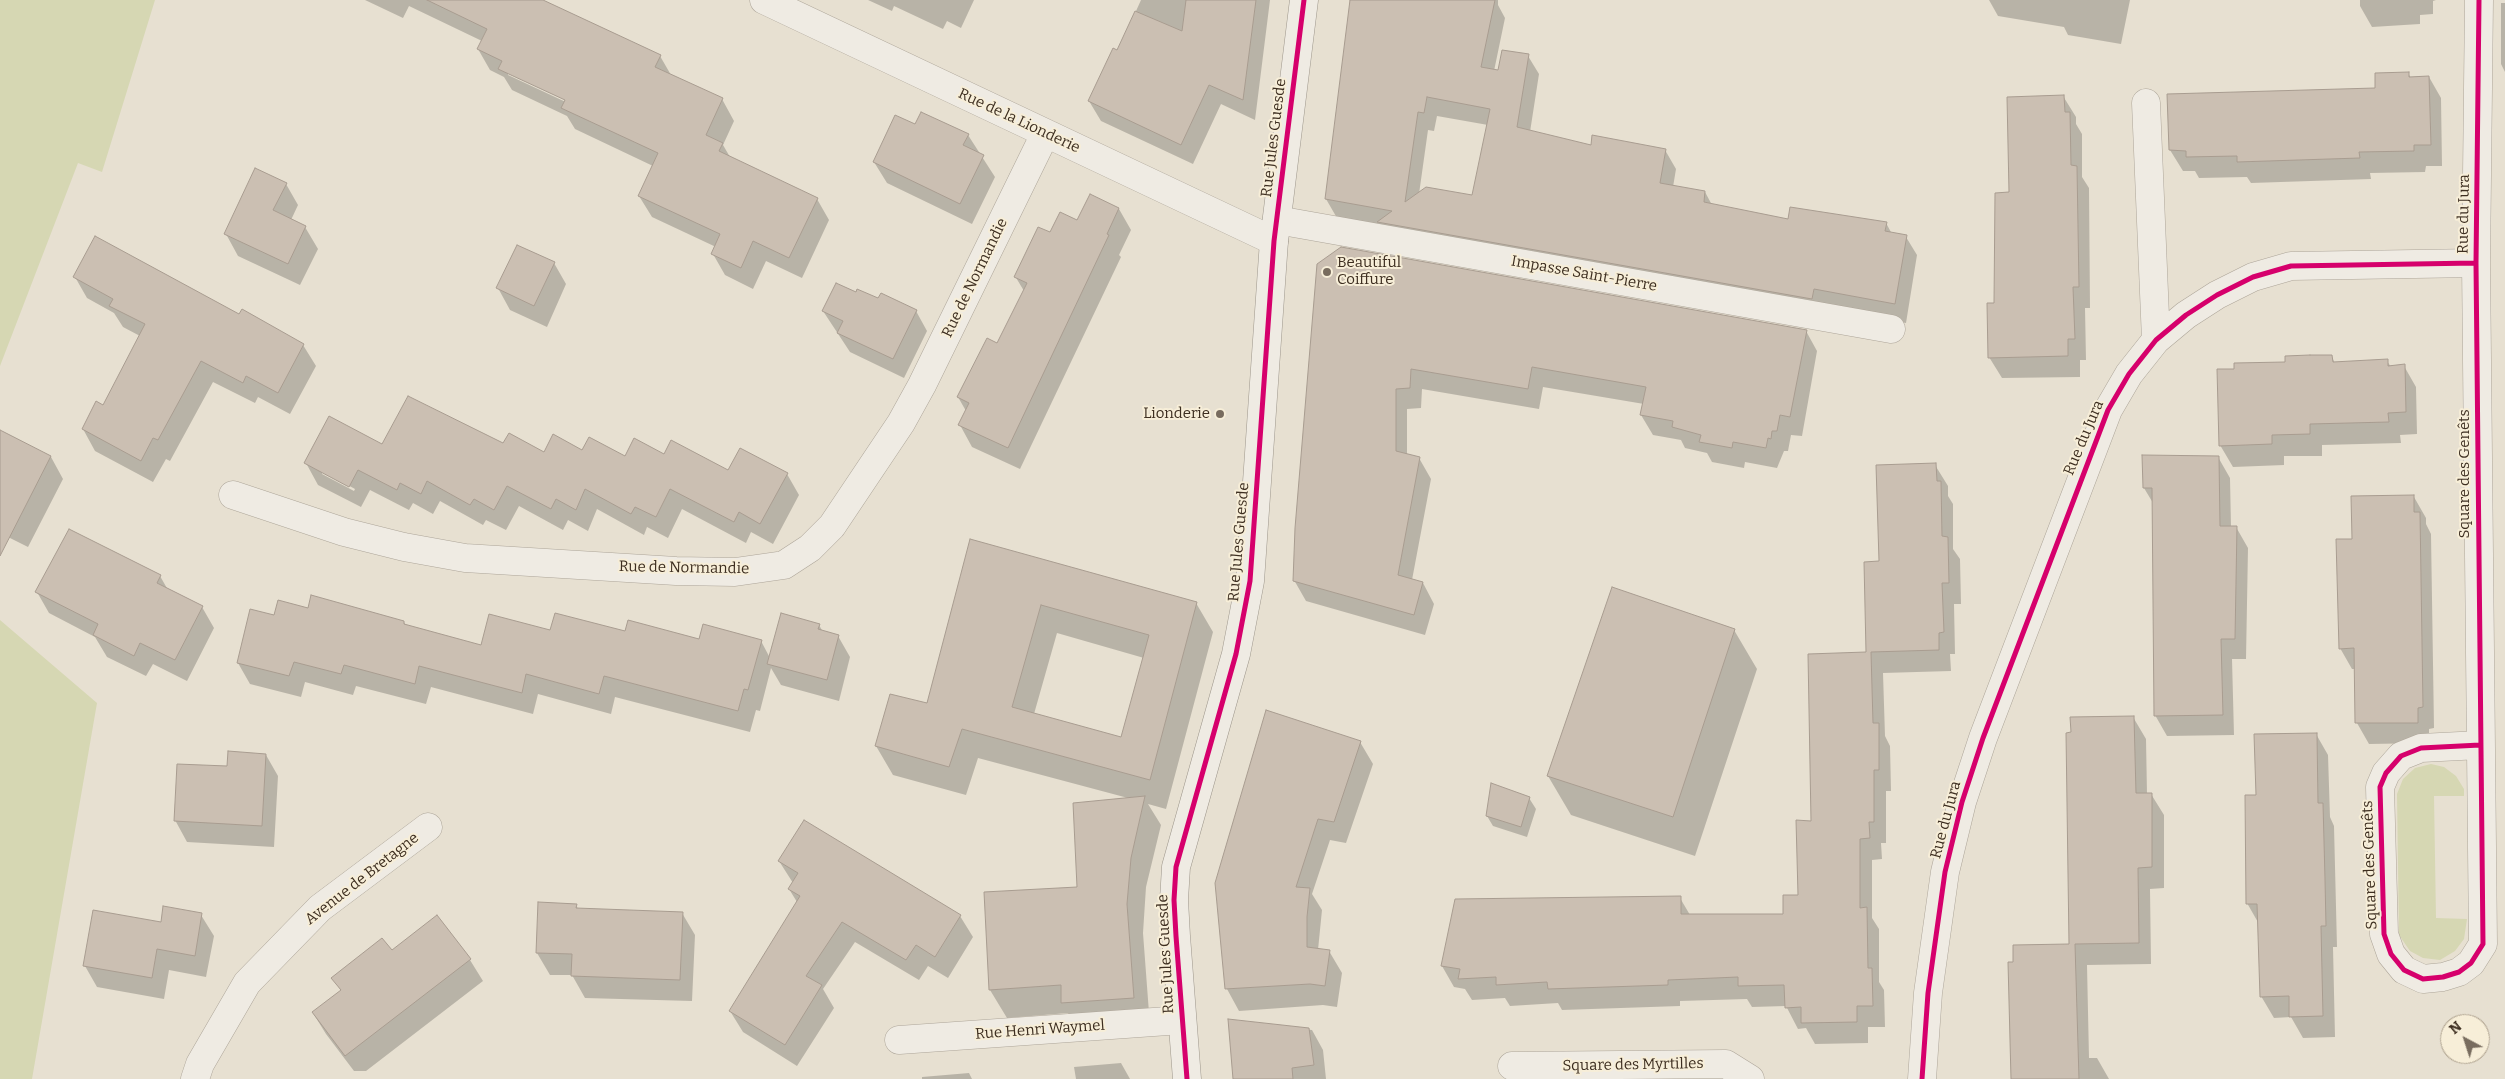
<!DOCTYPE html>
<html>
<head>
<meta charset="utf-8">
<style>
	body { margin:0 }
	#map { position:relative; width:2505px; height:1079px; overflow:hidden; background:#e7e0d1; font-family:Bitter,serif }
	canvas { display:block }
	.north { position:absolute; left:2440px; top:1014px; width:50px; height:50px; box-sizing:border-box; background:#f7eed8; border:1px solid #ada18e; border-radius:50%; rotate:320deg; font-size:14px; font-weight:700; line-height:20px; text-align:center; color:#3d2e20 }
	.north::after { content:''; display:block; margin:auto; width:18px; height:22px; background:#786c5e; clip-path:polygon(50% 0,100% 100%,50% 72%,0 100%) }
</style>
</head>
<body>
<div id="map">
<canvas width="2505" height="1079"></canvas>
<div class="north">N</div>
</div>
<script>
const ctx = document.querySelector('canvas').getContext('2d');
ctx.lineJoin = 'round';
function fillPath(path, color) {
  ctx.fillStyle = color;
  ctx.fill(path, 'evenodd');
}
function shape(rows) {
  const path = new Path2D();
  for (const r of rows) {
    path.moveTo(r[0], r[1]);
    for (let i = 2; i < r.length; i += 2) path.lineTo(r[i], r[i + 1]);
  }
  return path;
}
function stroke(path, color, width, dash) {
  ctx.strokeStyle = color;
  ctx.lineWidth = width;
  ctx.lineCap = dash ? 'butt' : 'round';
  ctx.setLineDash(dash || []);
  ctx.stroke(path);
}
function write(font, color, halo, rows, align = 'center') {
  ctx.font = font + ' Bitter,serif';
  ctx.lineWidth = 4;
  ctx.setLineDash([]);
  ctx.textBaseline = 'middle';
  ctx.strokeStyle = halo;
  ctx.fillStyle = color;
  for (const [text, x, y, turn = 0] of rows) {
    ctx.save();
    ctx.translate(x, y);
    ctx.rotate((+turn || 0) * Math.PI / 180);
    ctx.textAlign = isNaN(turn) ? turn : align;
    if (halo) ctx.strokeText(text, 0, 0);
    ctx.fillText(text, 0, 0);
    ctx.restore();
  }
}
const green = shape([
	[0,0,155,0,102,172,78,163,0,366],
	[0,620,97,703,32,1079,0,1079],
	[2431,764,2444,767,2456,776,2464,789,2464,796,2434,796,2436,918,2467,919,2464,939,2455,951,2440,960,2423,958,2410,951,2399,935,2397,794,2403,779,2415,768]
]);
const shadow = shape([
	[365,0,540,0,660,56,671,75,722,99,734,121,723,145,730,157,817,199,829,220,802,278,766,261,753,289,725,275,713,254,716,247,652,217,639,196,653,166,575,129,567,116,512,90,504,77,490,70,478,49,482,41,409,6,403,18],
	[508,72,571,101,570,104,508,75],
	[868,0,974,0,961,28,947,21,943,29,894,6,892,11],
	[1141,0,1270,0,1255,120,1221,104,1193,164,1101,121,1089,101,1118,51],
	[1352,0,1498,0,1498,5,1505,18,1494,71,1499,71,1528,56,1539,74,1530,132,1592,147,1665,150,1676,169,1673,187,1705,192,1712,205,1789,220,1886,223,1892,234,1906,237,1917,255,1906,323,1337,218,1326,199],
	[1437,116,1488,125,1473,196,1419,194,1428,130,1434,131],
	[1989,0,2130,0,2121,44,2068,35,2064,27,1998,16],
	[2360,0,2436,0,2433,1,2433,14,2420,15,2420,24,2372,27,2360,6],
	[2501,3,2505,3,2505,72,2501,64],
	[2408,73,2411,78,2429,77,2441,98,2442,166,2426,166,2425,172,2370,173,2371,179,2251,183,2247,177,2199,178,2195,171,2183,171,2170,150,2377,89],
	[2063,96,2076,117,2076,124,2082,134,2082,177,2089,188,2090,308,2085,308,2086,360,2080,360,2080,377,2002,378,1989,357,2011,193],
	[916,126,968,135,995,177,972,224,887,183,874,162],
	[286,184,298,205,291,220,305,227,318,249,300,285,238,256,226,234],
	[1119,209,1131,230,1119,255,1121,257,1020,469,972,447,960,425,966,411,958,397,997,345,1024,291,1015,276,1051,234,1078,221],
	[554,263,566,284,547,327,510,310,498,288],
	[1318,265,1806,331,1817,351,1802,436,1791,435,1788,451,1784,451,1777,468,1745,462,1744,468,1712,462,1707,453,1685,448,1681,440,1653,435,1641,415,1644,404,1543,387,1539,409,1422,389,1421,408,1407,409,1407,454,1419,458,1431,479,1412,580,1423,583,1434,604,1425,635,1306,601,1294,580],
	[75,277,240,315,303,345,316,366,290,414,258,397,255,403,213,382,170,461,166,459,153,482,95,451,83,429,104,407,140,336,123,327,114,313,87,298],
	[856,293,916,311,927,331,904,378,850,352,823,311],
	[2331,356,2335,363,2387,361,2391,367,2404,366,2416,387,2417,434,2400,435,2401,443,2322,445,2322,456,2284,456,2284,465,2233,467,2220,445,2235,370],
	[7,435,51,457,63,479,28,547,0,533,0,447],
	[503,445,545,453,583,451,625,458,664,455,729,472,787,474,799,495,773,544,751,532,746,543,682,509,668,538,647,527,644,535,597,509,588,531,568,520,563,530,519,506,506,530,486,520,483,525,440,501,433,514,413,503,409,510,370,490,361,507,318,485,306,463,383,446],
	[322,471,355,489,354,491,322,474],
	[2218,457,2230,478,2231,527,2236,527,2248,548,2246,659,2232,659,2234,735,2167,736,2155,715,2153,503,2144,488],
	[1935,465,1948,486,1948,496,1953,504,1953,549,1960,559,1961,604,1954,604,1955,654,1950,654,1951,671,1883,673,1885,736,1890,746,1891,791,1886,791,1886,843,1881,843,1882,859,1872,860,1872,918,1879,929,1879,982,1884,990,1885,1027,1868,1027,1868,1043,1815,1044,1806,1028,1798,1029,1786,1006,1752,1007,1747,999,1680,1001,1680,1006,1562,1010,1558,1003,1510,1006,1505,998,1472,1000,1465,989,1454,987,1442,966,1680,898,1690,915,1784,915,1799,897,1813,822,1867,653,1880,562],
	[2414,497,2426,518,2426,524,2431,534,2434,728,2429,729,2429,743,2369,744,2357,723,2356,669,2352,669,2340,648,2354,541],
	[971,541,1196,603,1213,632,1166,809,1148,804,1161,825,1146,887,1143,933,1150,1026,1079,1031,1068,1013,1007,1018,990,990,1079,889,1128,798,978,758,966,795,893,775,876,746,927,704],
	[1057,633,1144,658,1122,739,1034,714],
	[160,576,168,590,202,607,214,628,187,681,153,664,146,676,107,657,95,637,49,613,37,592],
	[309,610,404,622,406,626,482,646,551,631,626,632,700,640,761,641,770,658,819,625,823,632,838,636,850,657,839,701,781,685,771,668,760,711,756,710,750,732,615,697,611,714,538,694,533,714,431,687,426,704,356,686,353,695,305,682,301,697,250,684,238,663,275,617],
	[1734,630,1757,669,1695,856,1571,815,1548,776],
	[2133,717,2146,739,2147,794,2151,794,2164,815,2164,888,2150,889,2151,964,2087,965,2089,1058,2097,1058,2109,1079,2011,1079,2014,963,2070,945],
	[2316,734,2328,755,2330,817,2334,826,2337,947,2333,947,2335,1037,2303,1038,2291,1017,2274,1018,2261,996,2259,924,2247,903,2257,796],
	[1360,742,1373,764,1346,843,1330,840,1312,894,1322,910,1318,950,1329,951,1342,973,1337,1007,1323,1005,1239,1011,1227,989,1216,883],
	[266,755,278,776,274,847,187,842,175,820,229,768],
	[1529,798,1536,809,1527,837,1493,826,1487,816],
	[779,861,960,916,973,937,948,978,928,966,919,980,855,942,823,989,834,1008,797,1066,743,1032,730,1011,797,902,789,889,793,883],
	[576,905,578,909,682,913,695,935,692,1001,585,998,572,975,550,975,537,953],
	[201,915,214,936,206,977,169,970,164,999,97,987,85,966,162,924],
	[437,917,470,960,483,981,366,1071,354,1071,326,1034,313,1013,341,991,333,978,392,952],
	[1229,1021,1312,1030,1323,1050,1326,1079,1234,1079],
	[1121,1063,1130,1079,1076,1079,1074,1067],
	[969,1073,972,1079,922,1079,922,1077]
]);
const building = shape([
	[427,0,543,0,661,55,655,67,723,98,706,135,723,143,719,151,818,198,789,258,753,241,741,268,711,254,720,234,638,196,658,153,561,108,565,100,498,69,502,61,477,49,487,29,427,0],
	[1186,0,1256,0,1243,100,1209,85,1181,145,1088,101,1113,48,1117,50,1135,11,1182,31,1186,0],
	[1350,0,1495,0,1481,67,1498,70,1502,50,1529,54,1517,127,1591,145,1592,135,1666,149,1660,183,1705,191,1704,202,1788,219,1790,207,1887,222,1885,231,1907,235,1895,304,1814,289,1812,299,1377,222,1392,211,1325,199,1350,0],
	[1427,97,1490,109,1472,195,1426,187,1405,202,1418,112,1424,113,1427,97],
	[2409,72,2409,77,2429,76,2431,145,2414,145,2414,151,2359,152,2360,158,2237,162,2237,156,2186,157,2186,151,2169,150,2167,94,2375,88,2375,73,2409,72],
	[2064,95,2065,112,2070,112,2071,165,2077,166,2079,287,2073,287,2075,339,2068,339,2068,356,1988,358,1987,303,1994,303,1995,193,2009,192,2007,97,2064,95],
	[921,112,969,134,963,145,984,155,960,204,873,162,895,115,915,124,921,112],
	[255,168,287,183,273,210,306,226,288,264,224,234,255,168],
	[1090,194,1119,208,1107,234,1109,235,1008,448,958,425,969,403,957,397,987,338,997,343,1027,283,1014,277,1038,227,1050,232,1060,212,1077,220,1090,194],
	[95,236,239,314,242,309,304,344,278,393,246,376,243,383,201,361,158,440,153,438,141,461,82,429,96,401,103,405,145,324,109,306,113,299,73,277,95,236],
	[517,245,555,262,534,306,496,288,517,245],
	[1341,247,1807,330,1790,417,1780,415,1777,431,1772,431,1771,439,1768,438,1766,448,1733,442,1732,448,1699,442,1701,435,1672,427,1673,421,1640,415,1646,387,1532,367,1528,389,1411,369,1410,388,1396,389,1396,451,1420,457,1398,575,1423,582,1414,615,1293,581,1295,528,1317,264,1341,247],
	[836,283,856,292,857,289,878,298,881,293,917,310,893,359,837,333,843,321,822,311,836,283],
	[2310,355,2332,355,2333,362,2388,359,2388,366,2405,364,2406,412,2388,413,2389,422,2310,424,2310,434,2272,435,2272,444,2219,446,2217,369,2234,369,2234,363,2285,362,2285,356,2310,355],
	[408,396,503,443,509,433,544,452,553,434,582,450,589,437,625,456,634,438,664,454,671,440,728,470,740,448,788,473,760,524,739,512,734,522,670,489,656,517,635,507,631,514,585,489,576,510,556,499,551,509,507,486,494,510,474,499,470,505,427,481,421,494,400,483,397,490,358,470,349,487,304,463,329,416,382,444,408,396],
	[0,430,51,456,0,556,0,430],
	[2142,455,2219,456,2220,526,2237,526,2235,639,2221,639,2223,715,2154,716,2152,488,2143,488,2142,455],
	[1936,463,1937,481,1941,481,1942,536,1948,537,1949,583,1942,583,1944,632,1939,633,1939,650,1871,652,1873,723,1879,723,1879,770,1874,770,1874,822,1869,822,1870,838,1860,839,1860,908,1867,907,1868,968,1872,968,1873,1006,1857,1006,1857,1022,1801,1023,1801,1007,1785,1008,1784,985,1738,986,1738,977,1668,980,1668,985,1548,989,1547,982,1496,985,1496,977,1458,979,1460,969,1441,966,1455,899,1681,896,1681,914,1783,914,1783,895,1798,895,1796,820,1811,821,1808,654,1866,652,1864,562,1879,561,1876,465,1936,463],
	[2414,495,2414,512,2420,512,2423,707,2418,708,2418,723,2355,723,2354,648,2339,649,2336,539,2352,539,2351,496,2414,495],
	[69,529,161,575,157,583,203,606,175,660,140,643,134,656,93,635,98,624,35,592,69,529],
	[970,539,1197,602,1150,780,962,729,949,767,875,746,890,694,927,703,970,539],
	[1041,605,1149,635,1121,737,1012,707,1041,605],
	[1612,587,1735,629,1673,817,1547,776,1612,587],
	[311,595,404,621,404,624,481,645,489,614,550,630,555,613,625,631,628,620,699,639,703,624,762,640,748,690,744,689,738,711,604,676,599,694,526,674,522,693,419,666,415,684,344,665,341,674,294,662,289,676,237,663,250,609,274,615,278,600,308,608,311,595],
	[781,613,820,624,818,629,839,635,827,680,767,664,781,613],
	[1266,710,1361,741,1334,822,1318,819,1296,887,1310,888,1307,917,1307,947,1330,950,1325,986,1310,984,1225,989,1215,883,1266,710],
	[2134,716,2136,793,2152,793,2152,867,2138,868,2139,943,2075,944,2079,1079,2011,1079,2008,962,2013,962,2013,945,2069,944,2066,733,2071,732,2070,717,2134,716],
	[2317,733,2318,803,2323,803,2325,879,2326,926,2321,926,2323,1016,2289,1017,2289,996,2260,997,2257,904,2246,904,2245,795,2256,795,2254,734,2317,733],
	[228,751,266,754,262,826,174,821,177,764,227,766,228,751],
	[1491,783,1530,797,1521,827,1486,816,1491,783],
	[1145,796,1131,858,1127,904,1134,998,1061,1003,1061,985,989,990,984,892,1077,887,1073,803,1145,796],
	[804,820,961,915,935,957,916,945,906,960,842,922,806,976,822,985,785,1045,729,1011,800,896,788,889,798,873,778,861,804,820],
	[538,902,577,904,576,908,683,912,680,980,571,976,572,954,536,953,538,902],
	[163,906,202,913,195,956,157,949,152,978,83,966,93,910,161,922,163,906],
	[437,915,471,959,345,1056,312,1012,341,990,331,978,382,938,392,950,437,915],
	[1228,1019,1309,1028,1314,1065,1292,1068,1293,1079,1233,1079,1228,1019]
]);
const minor = shape([
	[764,0,1274,241],
	[2146,103,2156,340],
	[1277,220,1891,329],
	[2476,263,2483,944,2471,963,2459,972,2443,977,2423,979,2404,970,2391,954,2384,934,2380,787,2386,773,2401,756,2421,748,2480,745],
	[233,495,344,532,404,547,465,558,676,571,735,572,784,565,810,548,832,526,901,423,922,385,1045,134],
	[899,1040,1182,1020],
	[1512,1066,1726,1064,1750,1079],
	[195,1079,200,1064,247,983,320,908,428,827],
	[1922,1079,1928,993,1945,872,1962,802,1983,738,2108,410,2129,374,2156,340,2186,315,2217,295,2253,277,2291,266,2476,263,2479,0]
]);
const secondary = shape([
	[1187,1079,1176,936,1174,900,1176,867,1236,654,1250,581,1274,241,1304,0]
]);
const cycleway = shape([
	[2476,263,2483,944,2471,963,2459,972,2443,977,2423,979,2404,970,2391,954,2384,934,2380,787,2386,773,2401,756,2421,748,2480,745],
	[1187,1079,1176,936,1174,900,1176,867,1236,654,1250,581,1274,241,1304,0],
	[1922,1079,1928,993,1945,872,1962,802,1983,738,2108,410,2129,374,2156,340,2186,315,2217,295,2253,277,2291,266,2476,263,2479,0]
]);
const markers = [
	[1327,272,5,"#786c5e"],
	[1220,414,5,"#786c5e"]
];
const streetNames = [
	["Rue de la Lionderie",1019,121,25],
	["Rue Jules Guesde",1274,138,-83],
	["Rue du Jura",2464,214,-89],
	["Impasse Saint-Pierre",1584,274,10],
	["Rue de Normandie",975,278,-64],
	["Rue du Jura",2084,438,-67],
	["Square des Genêts",2465,474,-90],
	["Rue Jules Guesde",1239,542,-85],
	["Rue de Normandie",684,568,1],
	["Rue du Jura",1946,820,-75],
	["Square des Genêts",2370,865,-92],
	["Avenue de Bretagne",362,879,-38],
	["Rue Jules Guesde",1166,954,-93],
	["Rue Henri Waymel",1040,1030,-4],
	["Square des Myrtilles",1633,1065,-1]
];
const poiNames = [
	["Beautiful",1337,263],
	["Coiffure",1337,280],
	["Lionderie",1210,414,"right"]
];
fillPath(green, '#d6d7b3');
fillPath(shadow, '#0003');
fillPath(building, '#cbbfb2');
stroke(building, '#a89c90', 1);
stroke(minor, '#ada599', 29);
stroke(secondary, '#9c958a', 29);
stroke(minor, '#efebe3', 28);
stroke(secondary, '#efebe3', 28);
stroke(cycleway, '#d6006c', 5);
for (const [x, y, r, color] of markers) {
  const dot = new Path2D();
  dot.arc(x, y, r, 0, 2 * Math.PI);
  ctx.fillStyle = color;
  ctx.fill(dot);
  stroke(dot, '#f7eed8', 2);
}
write('15px', '#3d2e20', '#f7eed8', streetNames);
write('15px', '#3d2e20', '#f7eed8', poiNames, 'left');
</script>
</body>
</html>
